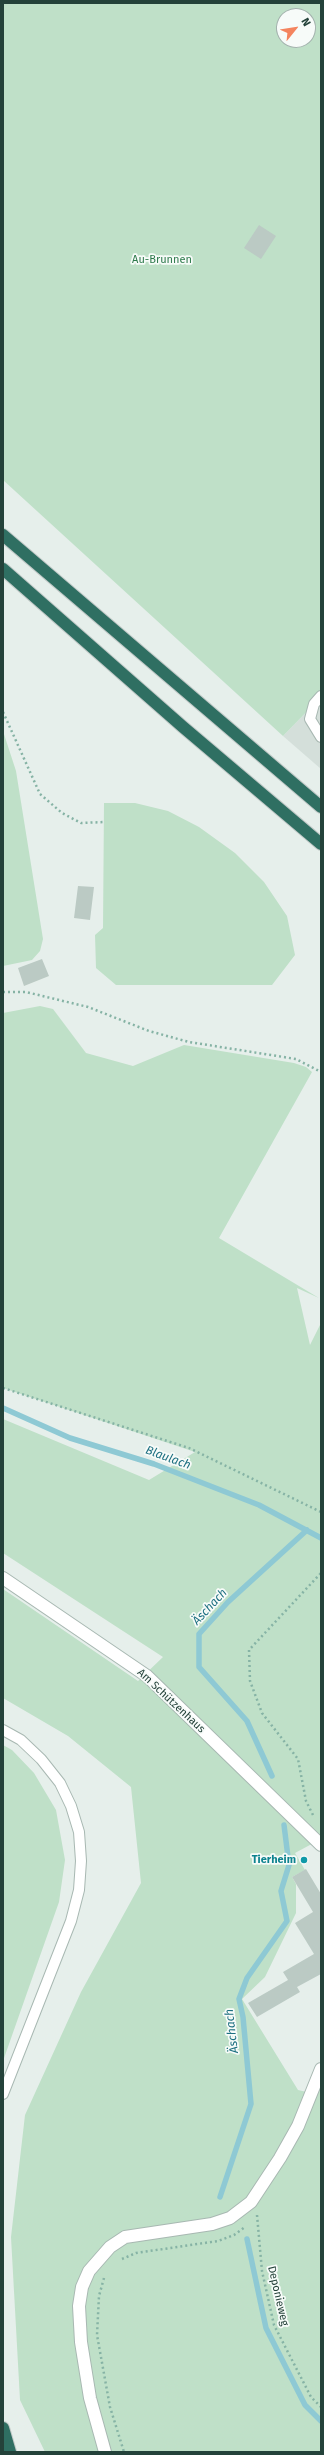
<!DOCTYPE html>
<html>
<head>
<meta charset="utf-8">
<style>
	body { margin:0 }
	#map { position:relative; width:324px; height:2455px; overflow:hidden; background:#e6efeb; font-family:"Fira Sans",sans-serif }
	canvas { display:block }
	.frame { position:absolute; inset:0; border:4px solid #24423a; pointer-events:none }
	.north { position:absolute; left:276px; top:8px; width:40px; height:40px; box-sizing:border-box; background:#f7fbf9; border:1px solid #a3b1ad; border-radius:50%; rotate:60deg; font-size:11px; font-weight:700; line-height:16px; text-align:center; color:#24423a }
	.north::after { content:''; display:block; margin:auto; width:14px; height:18px; background:#f4845f; clip-path:polygon(50% 0,100% 100%,50% 72%,0 100%) }
</style>
</head>
<body>
<div id="map">
<canvas width="324" height="2455"></canvas>
<div class="frame"></div>
<div class="north">N</div>
</div>
<script>
const ctx = document.querySelector('canvas').getContext('2d');
ctx.lineJoin = 'round';
function fillPath(path, color) {
  ctx.fillStyle = color;
  ctx.fill(path, 'evenodd');
}
function shape(rows) {
  const path = new Path2D();
  for (const r of rows) {
    path.moveTo(r[0], r[1]);
    for (let i = 2; i < r.length; i += 2) path.lineTo(r[i], r[i + 1]);
  }
  return path;
}
function stroke(path, color, width, dash) {
  ctx.strokeStyle = color;
  ctx.lineWidth = width;
  ctx.lineCap = dash ? 'butt' : 'round';
  ctx.setLineDash(dash || []);
  ctx.stroke(path);
}
function write(font, color, halo, rows, align = 'center') {
  ctx.font = font + ' "Fira Sans",sans-serif';
  ctx.lineWidth = 3.5;
  ctx.setLineDash([]);
  ctx.textBaseline = 'middle';
  ctx.strokeStyle = halo;
  ctx.fillStyle = color;
  for (const [text, x, y, turn = 0] of rows) {
    ctx.save();
    ctx.translate(x, y);
    ctx.rotate((+turn || 0) * Math.PI / 180);
    ctx.textAlign = isNaN(turn) ? turn : align;
    if (halo) ctx.strokeText(text, 0, 0);
    ctx.fillText(text, 0, 0);
    ctx.restore();
  }
}
const built = shape([
	[321,697,321,769,283,736]
]);
const green = shape([
	[3,3,321,3,321,697,283,736,3,480],
	[284,16,308,16,308,40,284,40],
	[3,731,16,771,43,939,40,951,32,960,3,966],
	[104,803,135,803,168,811,199,827,235,853,264,882,287,916,295,955,272,985,116,985,96,968,95,935,103,928],
	[40,1006,53,1009,86,1053,133,1066,184,1045,294,1063,306,1067,312,1072,219,1238,319,1298,297,1288,310,1345,321,1323,321,1839,295,1853,305,1870,292,1877,296,1884,296,1913,265,1977,242,1999,298,2090,311,2093,321,2069,321,2452,45,2452,20,2400,11,2237,25,2115,81,1992,141,1883,131,1787,68,1736,3,1698,3,1589,138,1681,163,1657,3,1553,3,1419,149,1480,195,1452,3,1388,3,1013],
	[3,1745,12,1750,34,1773,56,1810,65,1860,59,1902,3,2061]
]);
const stream = shape([
	[3,1408,70,1438,154,1464,259,1505,321,1538],
	[272,1776,247,1721,199,1667,199,1634,228,1602,307,1530],
	[220,2197,251,2104,243,2017,239,1999,247,1978,287,1921,281,1891,289,1865,284,1825],
	[247,2239,266,2328,305,2405,321,2421]
]);
const building = shape([
	[259,225,276,236,261,259,244,248],
	[78,886,94,887,90,920,74,918],
	[42,959,49,976,24,986,18,968],
	[306,1869,321,1894,321,1974,297,1987,300,1992,257,2017,248,2003,288,1980,283,1972,314,1954,295,1923,313,1912,292,1877]
]);
const path = shape([
	[3,712,40,794,62,813,81,823,105,822],
	[3,992,26,992,88,1007,149,1031,189,1042,296,1059,321,1072],
	[3,1388,189,1448,321,1512],
	[313,1815,306,1801,298,1759,262,1713,250,1681,249,1650,321,1573],
	[257,2215,262,2271,274,2325,311,2397,321,2407],
	[122,2259,136,2253,218,2241,234,2235,245,2227],
	[104,2278,99,2296,97,2335,110,2407,124,2452]
]);
const lane = shape([
	[321,696,314,704,310,719,321,737],
	[3,1730,21,1740,41,1759,60,1783,71,1806,79,1832,81,1861,79,1890,71,1921,3,2094]
]);
const street = shape([
	[3,1578,147,1676,321,1845],
	[105,2452,90,2398,81,2342,79,2306,82,2287,89,2271,110,2247,125,2237,212,2224,230,2218,251,2202,280,2158,298,2126,321,2069]
]);
const highway = shape([
	[3,535,321,807],
	[3,569,183,727,321,844],
	[3,2428,10,2452]
]);
const markers = [
	[304,1860,4,"#0f9aa8"]
];
const parkNames = [
	["Au-Brunnen",162,260]
];
const streetNames = [
	["Am Schützenhaus",171,1701,43],
	["Deponieweg",278,2296,77]
];
const cultureNames = [
	["Tierheim",296,1860]
];
const waterNames = [
	["Blaulach",168,1458,20],
	["Äschach",210,1607,-47],
	["Äschach",232,2031,-97]
];
fillPath(built, '#d4dfda');
fillPath(green, '#bfe0c8');
stroke(stream, '#8ec9d4', 5.5);
fillPath(building, '#bbcac4');
stroke(lane, '#a8b8b2', 12);
stroke(street, '#a8b8b2', 14);
stroke(highway, '#c2cac8', 14);
stroke(path, '#86b3a5', 2.5, [2, 3]);
stroke(lane, '#fff', 10);
stroke(street, '#fff', 12);
stroke(highway, '#2f6f62', 12);
for (const [x, y, r, color] of markers) {
  const dot = new Path2D();
  dot.arc(x, y, r, 0, 2 * Math.PI);
  ctx.fillStyle = color;
  ctx.fill(dot);
  stroke(dot, '#f7fbf9', 1.5);
}
write('11px', '#2d7a4b', '#f7fbf9', parkNames);
write('11px', '#24423a', '#f7fbf9', streetNames);
write('bold 11px', '#0d838f', '#f7fbf9', cultureNames, 'right');
write('italic 12px', '#1c6f80', '#f7fbf9', waterNames);
</script>
</body>
</html>
